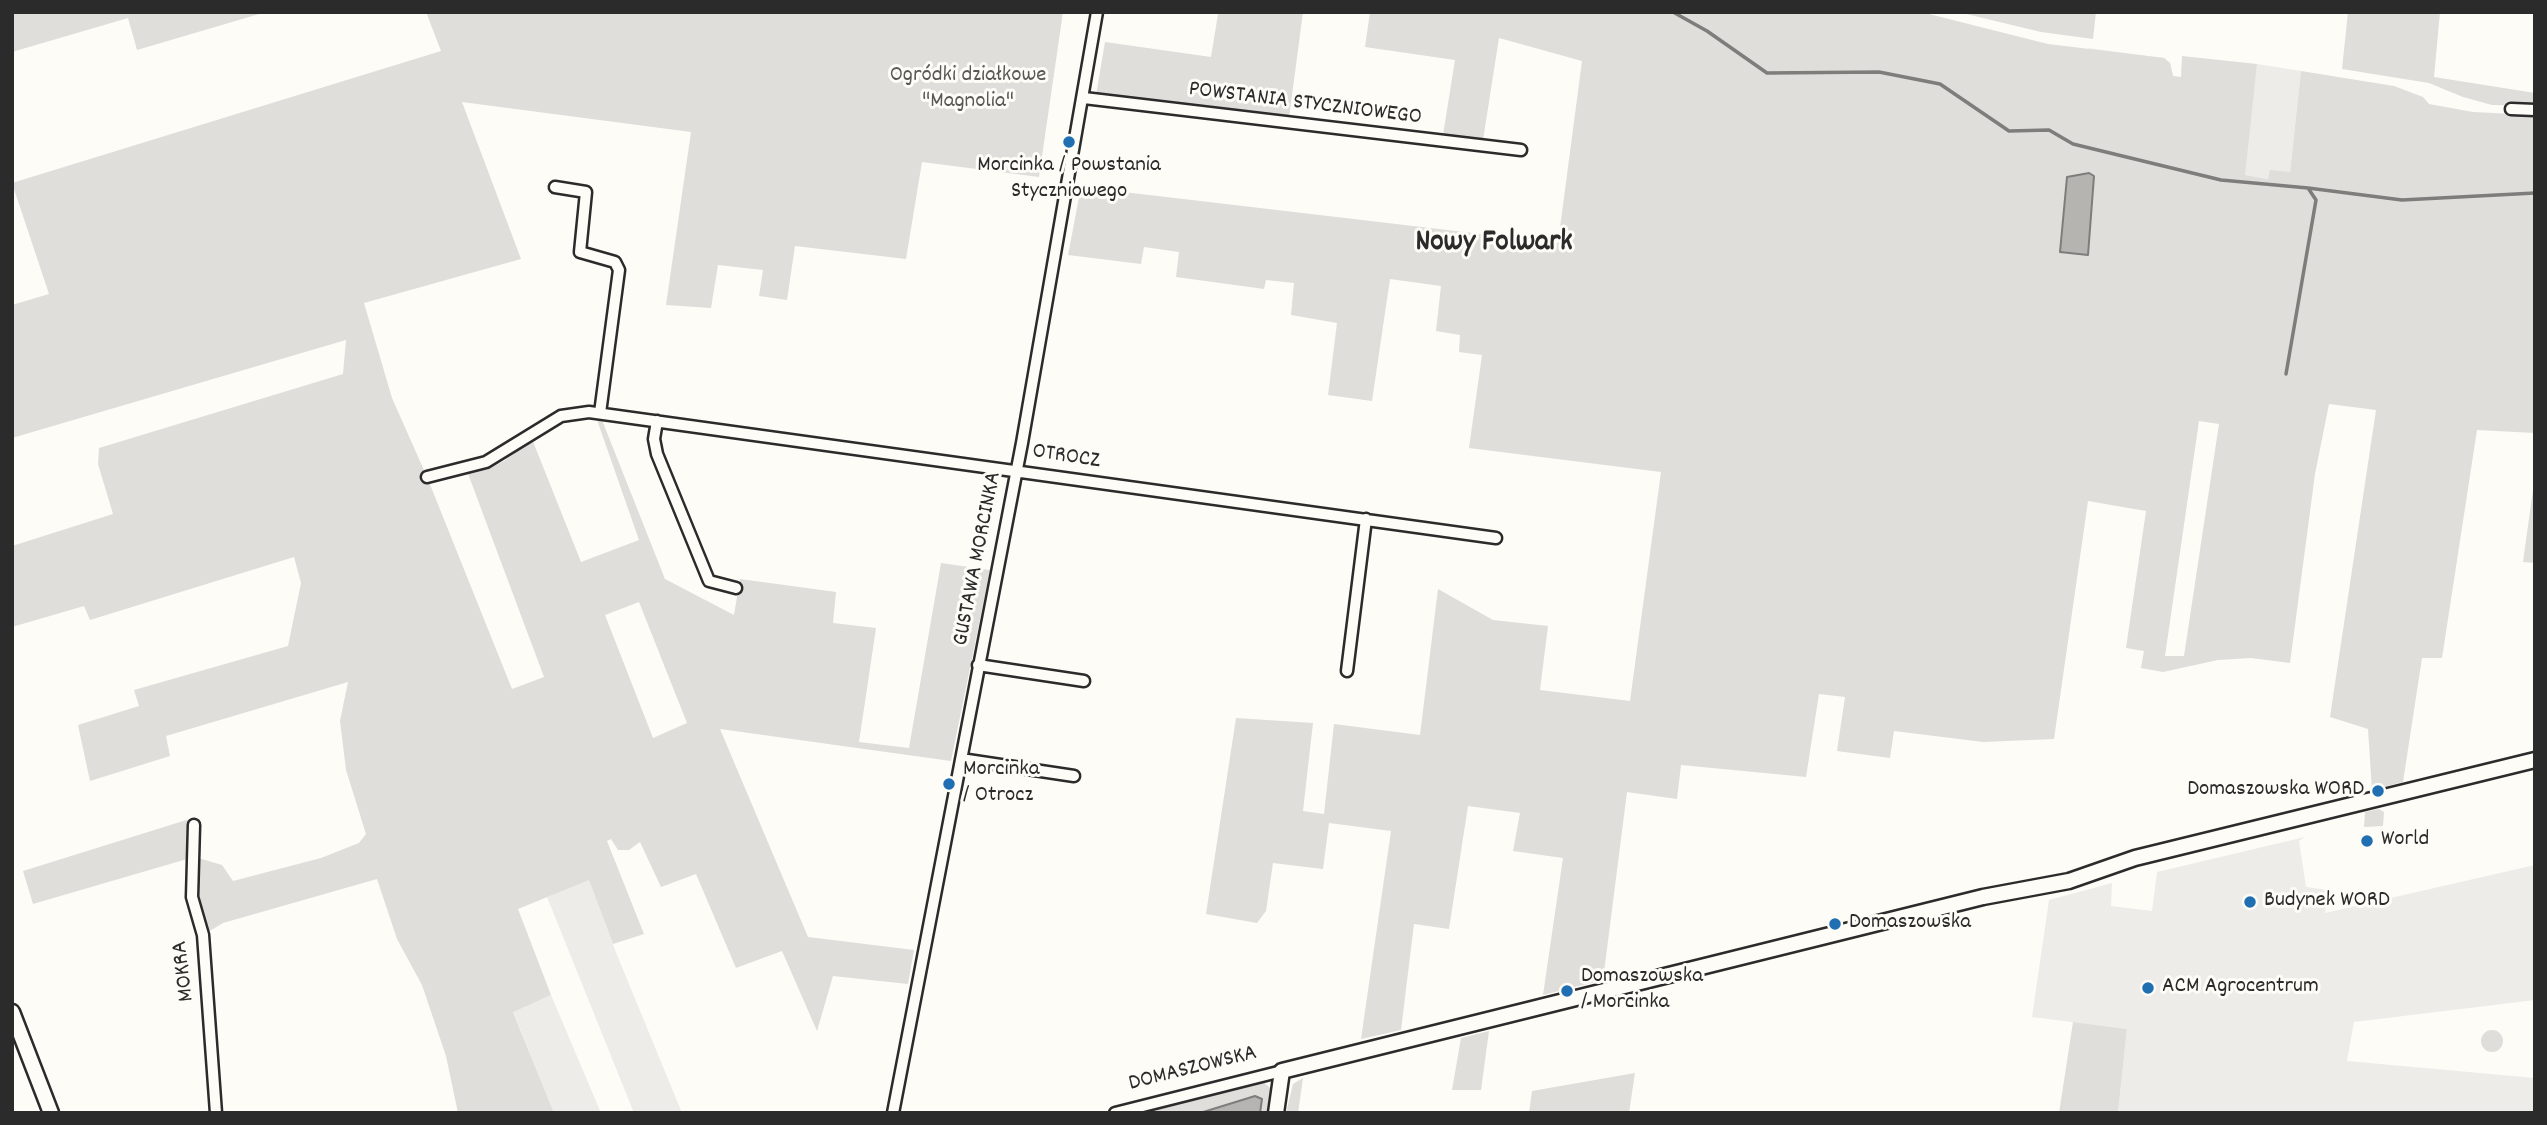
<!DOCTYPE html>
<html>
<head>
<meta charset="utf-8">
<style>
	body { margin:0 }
	#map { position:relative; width:2547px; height:1125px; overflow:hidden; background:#fdfcf7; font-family:Dekko,sans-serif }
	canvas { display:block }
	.frame { position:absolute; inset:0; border:14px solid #2b2b2b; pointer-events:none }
</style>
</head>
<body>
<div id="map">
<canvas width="2547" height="1125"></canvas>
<div class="frame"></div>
</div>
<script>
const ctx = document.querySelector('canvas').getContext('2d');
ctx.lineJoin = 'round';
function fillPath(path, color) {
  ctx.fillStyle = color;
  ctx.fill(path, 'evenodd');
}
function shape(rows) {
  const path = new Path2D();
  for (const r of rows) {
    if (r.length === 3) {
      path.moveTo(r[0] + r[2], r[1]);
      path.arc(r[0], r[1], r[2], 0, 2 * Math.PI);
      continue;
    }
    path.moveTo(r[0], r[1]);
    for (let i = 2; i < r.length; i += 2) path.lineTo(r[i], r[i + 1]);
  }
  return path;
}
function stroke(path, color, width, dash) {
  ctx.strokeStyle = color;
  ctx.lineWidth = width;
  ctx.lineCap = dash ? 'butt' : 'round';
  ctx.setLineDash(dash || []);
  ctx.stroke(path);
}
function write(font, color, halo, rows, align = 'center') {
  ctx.font = font + ' Dekko,sans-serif';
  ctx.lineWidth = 6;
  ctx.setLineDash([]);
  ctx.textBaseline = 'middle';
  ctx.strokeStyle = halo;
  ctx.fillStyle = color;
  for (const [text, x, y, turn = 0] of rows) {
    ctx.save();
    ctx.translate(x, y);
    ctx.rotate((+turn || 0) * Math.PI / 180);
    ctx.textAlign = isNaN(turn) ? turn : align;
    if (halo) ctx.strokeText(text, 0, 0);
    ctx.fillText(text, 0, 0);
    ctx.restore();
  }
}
const built = shape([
	[2088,48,2164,58,2170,63,2177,91,2252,103,2257,64,2301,71,2290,172,2269,179,2245,175],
	[2305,837,2299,841,2306,887,2328,890,2325,913,2535,865,2535,1000,2354,1022,2347,1061,2535,1078,2535,1113,2118,1113,2127,1029,2032,1017,2049,900,2112,883,2111,906,2152,911,2157,872],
	[589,879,615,950,682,1113,634,1113,547,897],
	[551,995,601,1113,554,1113,513,1011]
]);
const green = shape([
	[12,12,266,12,137,50,128,18,12,52],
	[426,12,1063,12,1039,177,922,162,906,259,795,246,787,300,759,296,763,270,718,265,711,308,666,305,691,132,462,102,521,259,364,303,392,398,427,477,512,689,544,677,467,471,486,470,504,461,532,439,581,562,639,540,596,417,602,420,665,579,734,615,740,579,836,592,833,623,876,628,859,742,909,748,941,563,990,570,951,761,720,729,808,937,914,950,908,984,833,976,817,1031,782,951,736,968,696,874,661,887,640,842,629,850,618,850,611,839,607,841,644,934,613,944,589,880,518,909,551,995,513,1012,554,1113,458,1113,446,1056,422,985,397,939,377,879,223,923,203,935,192,897,194,857,33,904,23,871,196,817,194,825,195,857,222,865,233,881,321,858,359,843,366,834,346,770,340,721,348,682,166,736,170,756,90,781,78,725,139,706,134,690,288,646,301,583,294,557,90,620,84,606,12,627,12,546,113,514,98,464,99,448,343,374,346,340,12,438,12,305,49,294,12,183,441,51],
	[639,602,687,723,653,738,605,615],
	[1213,12,1303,12,1289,118,1096,95,1105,42,1211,57,1218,14],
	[1370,12,1921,12,2048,44,2164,58,2170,63,2173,76,2181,77,2182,56,2257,64,2245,175,2268,179,2270,170,2290,172,2301,71,2394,86,2423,97,2429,104,2473,112,2535,115,2535,433,2477,430,2442,658,2422,658,2403,782,2372,790,2368,729,2330,717,2376,410,2329,404,2315,474,2290,663,2251,658,2218,660,2163,672,2141,668,2144,651,2126,648,2146,511,2088,501,2054,739,1983,742,1894,731,1890,758,1837,751,1845,697,1819,694,1806,777,1681,765,1677,799,1627,792,1603,980,1543,995,1563,858,1513,851,1520,813,1468,806,1449,929,1414,924,1401,1030,1361,1039,1391,831,1329,823,1323,869,1273,863,1266,911,1257,923,1206,914,1236,718,1313,723,1303,811,1324,814,1334,724,1420,735,1438,589,1493,620,1548,626,1540,690,1630,701,1661,472,1469,448,1482,355,1459,352,1460,335,1436,331,1441,286,1390,279,1372,401,1328,395,1337,323,1291,315,1294,283,1266,280,1264,289,1176,277,1179,252,1144,247,1141,264,1068,255,1081,187,1558,243,1582,61,1499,38,1483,140,1443,135,1455,60,1365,47],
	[2199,421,2219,424,2184,656,2165,656],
	[1958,12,2096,12,2093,39,2041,32],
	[2348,12,2440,12,2434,77,2535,93,2535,106,2492,105,2463,97,2429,83,2342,69],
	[2535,475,2535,563,2523,562],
	[2379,809,2384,812,2383,826,2364,827,2365,812],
	[2073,1022,2127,1029,2118,1113,2059,1113],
	[2492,1041,11],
	[1489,1031,1481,1090,1452,1090,1461,1038],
	[1635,1073,1629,1113,1529,1113,1532,1091],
	[1303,1078,1298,1113,1286,1113,1293,1084],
	[1263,1082,1273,1090,1270,1113,1137,1113]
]);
const water = shape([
	[2089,173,2094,176,2088,255,2060,252,2067,177,2089,173],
	[1255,1096,1262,1099,1260,1113,1200,1113,1255,1096]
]);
const stream = shape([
	[1673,12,1707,31,1767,73,1879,72,1940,84,2009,131,2049,130,2073,144,2221,180,2308,188,2316,200,2286,374],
	[2308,188,2402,200,2535,193]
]);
const street = shape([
	[1084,98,1521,150],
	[2511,109,2535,110],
	[555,187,586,192,580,252,615,262,619,270,600,413],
	[657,421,654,439,657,454,709,581,736,588],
	[427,477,486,462,561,416,589,412,1496,538],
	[978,665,1084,681],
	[1347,671,1366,519],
	[961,759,1074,776],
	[194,825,192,897,203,935,216,1113],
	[893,1113,1022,443,1097,12],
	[1115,1113,1282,1071]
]);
const secondary = shape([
	[12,1012,51,1113],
	[1276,1113,1282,1071,1983,897,2069,881,2135,858,2535,760]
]);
const markers = [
	[1069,142,7,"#1f6fb2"],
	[949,784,7,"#1f6fb2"],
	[2378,791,7,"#1f6fb2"],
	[2367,841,7,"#1f6fb2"],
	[2250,902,7,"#1f6fb2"],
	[1835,924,7,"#1f6fb2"],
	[2148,988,7,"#1f6fb2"],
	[1567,991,7,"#1f6fb2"]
];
const parkNames = [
	["Ogródki działkowe",968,77],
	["\"Magnolia\"",968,103]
];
const streetNames = [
	["POWSTANIA STYCZNIOWEGO",1305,105,7],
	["OTROCZ",1066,458,9],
	["GUSTAWA MORCINKA",979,559,-79],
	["MOKRA",185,971,-97],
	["DOMASZOWSKA",1193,1070,-14]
];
const poiNames = [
	["Morcinka / Powstania",1069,167,"center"],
	["Styczniowego",1069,193,"center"],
	["Morcinka",963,771],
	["/ Otrocz",963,797],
	["Domaszowska WORD",2364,791,"right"],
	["World",2381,841],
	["Budynek WORD",2264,902],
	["Domaszowska",1849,924],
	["Domaszowska",1581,978],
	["/ Morcinka",1581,1004],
	["ACM Agrocentrum",2162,988]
];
const districtNames = [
	["Nowy Folwark",1494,245]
];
fillPath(built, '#edece8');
fillPath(green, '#dfdeda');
fillPath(water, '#b5b4b1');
stroke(water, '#7e7d7b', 2);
stroke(stream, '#7e7d7b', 3.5);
stroke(street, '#2b2b2b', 15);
stroke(secondary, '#2b2b2b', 19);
stroke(street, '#fdfcf7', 10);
stroke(secondary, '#fdfcf7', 14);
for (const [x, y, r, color] of markers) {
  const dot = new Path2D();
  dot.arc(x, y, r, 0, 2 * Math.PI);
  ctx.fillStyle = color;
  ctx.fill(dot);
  stroke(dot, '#fdfcf7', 2.5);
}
write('23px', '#585857', '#fdfcf7', parkNames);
write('23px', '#2b2b2b', '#fdfcf7', streetNames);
write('23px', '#2b2b2b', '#fdfcf7', poiNames, 'left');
write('bold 30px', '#2b2b2b', '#fdfcf7', districtNames);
</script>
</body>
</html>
